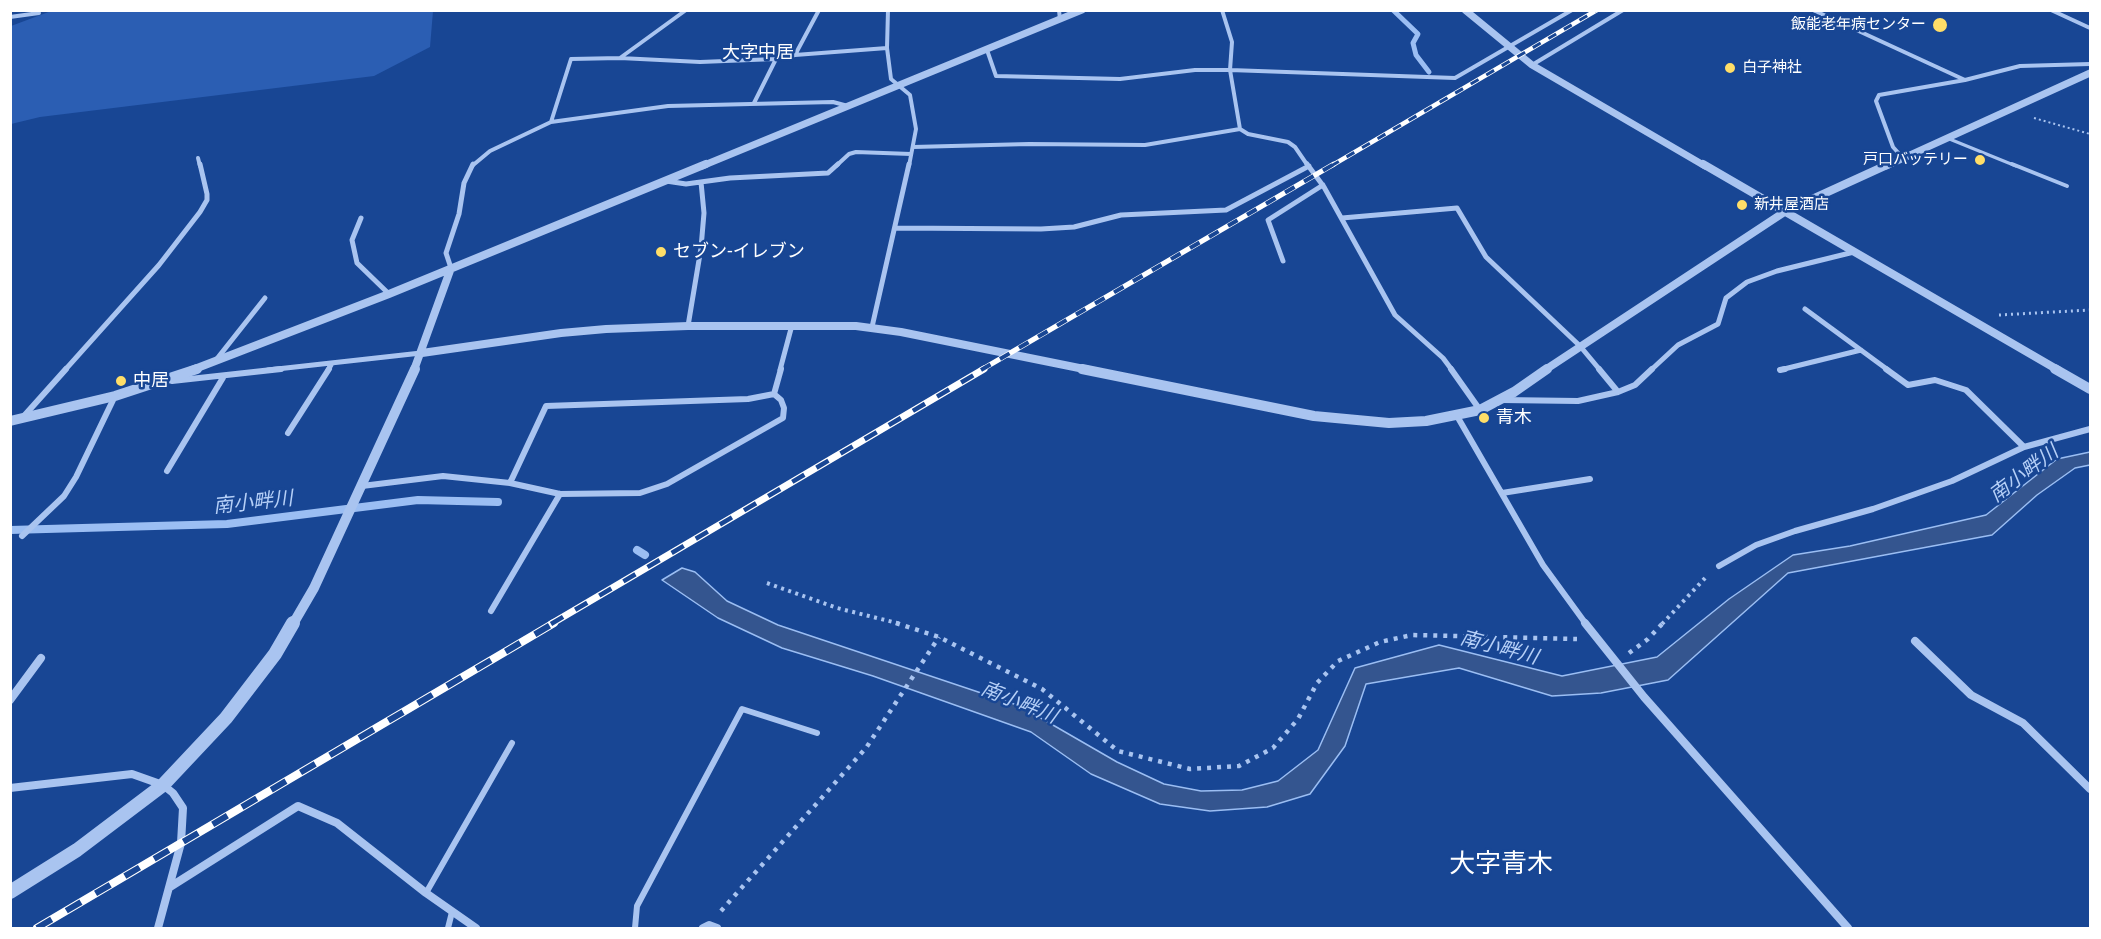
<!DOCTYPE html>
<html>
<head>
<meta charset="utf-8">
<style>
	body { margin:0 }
	#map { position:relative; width:2101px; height:939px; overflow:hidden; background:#184694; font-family:"Open Sans",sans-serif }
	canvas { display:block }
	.frame { position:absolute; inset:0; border:12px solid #fff; pointer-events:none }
</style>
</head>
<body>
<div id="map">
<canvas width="2101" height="939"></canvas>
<div class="frame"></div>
</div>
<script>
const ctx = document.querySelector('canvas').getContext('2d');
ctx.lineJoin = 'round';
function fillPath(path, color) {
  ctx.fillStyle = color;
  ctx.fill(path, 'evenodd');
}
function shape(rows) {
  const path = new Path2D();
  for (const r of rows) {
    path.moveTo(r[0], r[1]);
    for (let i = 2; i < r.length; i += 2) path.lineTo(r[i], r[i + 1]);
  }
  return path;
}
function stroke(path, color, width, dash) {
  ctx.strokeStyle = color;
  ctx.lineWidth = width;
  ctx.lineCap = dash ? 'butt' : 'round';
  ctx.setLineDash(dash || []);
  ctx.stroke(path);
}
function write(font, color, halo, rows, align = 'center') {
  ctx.font = font + ' "Open Sans","Noto Sans JP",sans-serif';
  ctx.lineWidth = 5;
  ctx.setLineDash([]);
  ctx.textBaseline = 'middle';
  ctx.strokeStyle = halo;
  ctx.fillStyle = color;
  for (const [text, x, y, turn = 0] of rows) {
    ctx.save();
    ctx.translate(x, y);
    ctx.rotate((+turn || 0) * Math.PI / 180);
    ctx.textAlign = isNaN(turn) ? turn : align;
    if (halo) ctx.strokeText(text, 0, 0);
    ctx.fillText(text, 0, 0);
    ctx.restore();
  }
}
const green = shape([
	[54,10,433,10,433,11,430,47,374,76,40,117,11,124,11,26]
]);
const water = shape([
	[2090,452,2090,465,2075,468,2037,495,1992,535,1788,573,1668,680,1601,693,1552,696,1459,668,1366,684,1345,746,1310,794,1267,807,1210,811,1160,804,1091,774,1031,732,873,676,782,648,718,618,662,580,682,568,695,572,727,601,778,625,1020,706,1117,762,1164,784,1201,791,1242,790,1278,781,1318,750,1355,668,1439,645,1562,676,1657,657,1729,599,1793,555,1850,546,1986,515,2057,459,2090,452]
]);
const streamFar1 = shape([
	[1393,10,1418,34,1413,43,1416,55,1429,72]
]);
const stream = shape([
	[10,530,227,524,418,500,498,502],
	[637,550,645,555]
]);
const pathFar3 = shape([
	[2034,118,2090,134]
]);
const pathFar2 = shape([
	[1999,315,2090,310]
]);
const pathFar1 = shape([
	[767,583,837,608,901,624],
	[1662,624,1707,576]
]);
const path = shape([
	[896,623,939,637,1042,689,1118,751,1190,769,1239,766,1273,748,1298,719,1317,683,1338,661,1380,642,1412,635,1577,639],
	[1629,653,1648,639,1663,623],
	[721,911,866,748,939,637]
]);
const serviceFar2 = shape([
	[1947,138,2016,166]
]);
const serviceFar1 = shape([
	[2012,164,2067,186]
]);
const service = shape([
	[426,893,512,743],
	[448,928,452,912],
	[635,928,637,906,742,709,817,733]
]);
const minorFar3 = shape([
	[888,10,887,48,891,79,910,95,916,129,909,166],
	[1059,10,1060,20],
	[1222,10,1232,42,1230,70,1240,129,1248,134,1288,142,1295,147,1308,166],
	[1813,10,1965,80],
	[2051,10,2090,28],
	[10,17,39,13],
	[987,50,996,76,1120,79,1195,70,1230,70,1455,78,1572,10],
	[795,55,819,10],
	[620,58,686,10],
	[1532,65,1623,10],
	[754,103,776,59],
	[551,122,668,106,833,102,848,106],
	[913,147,1029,144,1145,145,1240,129],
	[1902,157,1893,147,1876,101,1879,95,1965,80,2020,66,2090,64],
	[198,158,200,166],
	[472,166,490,151,551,122,571,59,620,58,700,62,776,59,795,55,887,48],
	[836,166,849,154,856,152,911,154]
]);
const minorFar2 = shape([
	[1307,164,1324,187,1395,315,1443,358,1452,370],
	[666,181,686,184,730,178,828,173,838,164],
	[361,218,352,240,357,263,389,294],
	[1342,218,1457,208,1486,257,1580,346,1600,370],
	[896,228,1041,229,1074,227,1121,215,1226,210,1309,166],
	[1283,261,1268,220,1323,185],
	[451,268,446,253,459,214,464,183,473,164],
	[1805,309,1888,370],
	[688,326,701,248,704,213,701,182],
	[872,327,909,164],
	[216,360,265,298],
	[65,370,159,265,200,212,207,200,207,194,200,164],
	[268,370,421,353],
	[328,370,331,365],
	[780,370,792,325],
	[1651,370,1678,345,1718,324,1726,298,1747,282,1777,271,1854,252],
	[1780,370,1861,350]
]);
const minorFar1 = shape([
	[1451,369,1480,410],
	[1599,369,1618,392],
	[1886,369,1908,385,1935,380,1966,390,2024,447],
	[1780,370,1785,369],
	[172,381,281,369],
	[774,394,781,369],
	[774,394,781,400,784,408,783,418,667,484,640,493,560,494,510,483,546,406,748,399,774,394],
	[1502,400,1578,401,1618,392,1635,385,1652,369],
	[24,416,66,369],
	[1457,416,1543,565,1586,624],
	[288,433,329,369],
	[167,471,224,376],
	[362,486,443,476,510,483],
	[1502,493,1590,479],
	[22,536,64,496,76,477,115,396],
	[1719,566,1756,545,1795,531,1873,509,1952,481,2024,447,2090,429],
	[491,611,560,494]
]);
const minor = shape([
	[1585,623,1644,697,1848,928],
	[1915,641,1971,695,2023,723,2090,789],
	[10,700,41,658],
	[10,788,132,774,163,785,173,793,183,808,181,843,158,928],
	[170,887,298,806,337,823,426,893,476,928],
	[703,928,709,925,717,928]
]);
const tertiaryFar3 = shape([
	[1465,10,1532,65,1705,166],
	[702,166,1082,10],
	[1886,166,2090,73]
]);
const tertiaryFar2 = shape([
	[1703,164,2058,370],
	[422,353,561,333,606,329,688,326,856,326,901,332,1089,370],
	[192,370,389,294,706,164],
	[414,370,451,268],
	[1545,370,1786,211,1889,164]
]);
const tertiaryFar1 = shape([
	[1082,369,1314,416,1389,423,1426,421,1480,410,1514,392,1547,369],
	[2055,369,2090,389],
	[10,421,115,396,197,369],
	[293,624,314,588,415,369]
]);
const tertiary = shape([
	[10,892,77,850,163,785,226,718,275,654,293,623]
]);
const railFar3 = shape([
	[1331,166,1597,10]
]);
const railFar2 = shape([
	[981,370,1334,164]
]);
const railFar1 = shape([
	[551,624,984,369]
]);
const rail = shape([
	[37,928,554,623]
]);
const markers = [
	[1940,25,8,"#ffde68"],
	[1730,68,6,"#ffde68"],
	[1980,160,6,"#ffde68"],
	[1742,205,6,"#ffde68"],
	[661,252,6,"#ffde68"],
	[121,381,6,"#ffde68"],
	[1484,418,6,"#ffde68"]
];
const farPoinames = [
	["飯能老年病センター",1926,25],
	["白子神社",1742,68,"left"],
	["戸口バッテリー",1968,160],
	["新井屋酒店",1754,205,"left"]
];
const farQuarternames = [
	["大字中居",758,53]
];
const poiNames = [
	["セブン-イレブン",673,252],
	["中居",133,381],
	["青木",1496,418]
];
const waterNames = [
	["南小畔川",2024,474,-37],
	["南小畔川",253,503,-6],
	["南小畔川",1499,648,15],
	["南小畔川",1019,703,22]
];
const nearQuarternames = [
	["大字青木",1501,865]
];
fillPath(green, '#2b5eb3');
fillPath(water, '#34558f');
stroke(water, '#9bbef3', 1.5);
stroke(streamFar1, '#9bbef3', 5);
stroke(stream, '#9bbef3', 8);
stroke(pathFar3, '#a9c4f0', 2, [2, 3]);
stroke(pathFar2, '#a9c4f0', 3, [2, 4]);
stroke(pathFar1, '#a9c4f0', 4, [3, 4.5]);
stroke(path, '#a9c4f0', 4.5, [4, 6]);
stroke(serviceFar2, '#a9c4f0', 3);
stroke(serviceFar1, '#a9c4f0', 4);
stroke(service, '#a9c4f0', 6);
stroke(minorFar3, '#a9c4f0', 4);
stroke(minorFar2, '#a9c4f0', 5);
stroke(minorFar1, '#a9c4f0', 6);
stroke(minor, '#a9c4f0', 8);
stroke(tertiaryFar3, '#a9c4f0', 7);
stroke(tertiaryFar2, '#a9c4f0', 8);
stroke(tertiaryFar1, '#a9c4f0', 10);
stroke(tertiary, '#a9c4f0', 14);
stroke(railFar3, '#fff', 4.5);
stroke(railFar2, '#fff', 5);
stroke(railFar1, '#fff', 7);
stroke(rail, '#fff', 8);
stroke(railFar3, '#184694', 3, [9]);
stroke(railFar2, '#184694', 4, [11]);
stroke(railFar1, '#184694', 4.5, [14]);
stroke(rail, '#184694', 6, [17]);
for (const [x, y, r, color] of markers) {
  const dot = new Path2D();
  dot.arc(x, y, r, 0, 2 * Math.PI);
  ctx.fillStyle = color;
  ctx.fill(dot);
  stroke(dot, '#184694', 2);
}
write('15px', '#fff', '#184694', farPoinames, 'right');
write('18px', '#fff', '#184694', farQuarternames);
write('18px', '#fff', '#184694', poiNames, 'left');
write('italic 20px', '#b5cff7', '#184694', waterNames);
write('26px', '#fff', '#184694', nearQuarternames);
</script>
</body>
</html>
